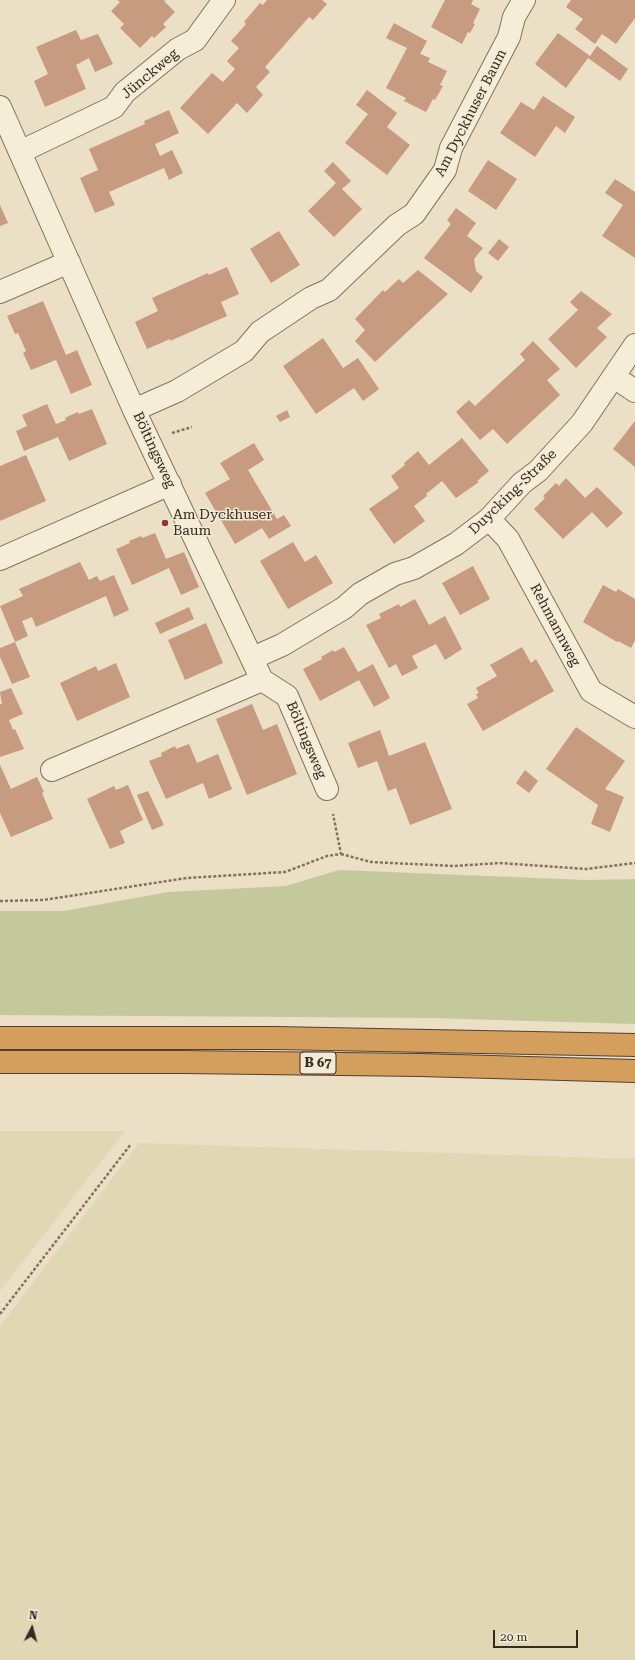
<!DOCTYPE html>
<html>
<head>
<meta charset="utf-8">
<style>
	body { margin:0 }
	#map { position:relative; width:635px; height:1660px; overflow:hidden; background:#ebdfc6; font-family:"Roboto Serif",serif }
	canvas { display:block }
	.north { position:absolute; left:12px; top:1608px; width:40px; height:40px; -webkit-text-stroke:3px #f3ead5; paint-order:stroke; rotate:6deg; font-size:11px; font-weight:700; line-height:16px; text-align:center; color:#372a20 }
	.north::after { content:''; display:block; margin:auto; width:14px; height:18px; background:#372a20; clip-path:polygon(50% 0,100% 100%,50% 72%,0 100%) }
	.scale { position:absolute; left:493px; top:1630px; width:85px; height:18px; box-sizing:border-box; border:2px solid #372a20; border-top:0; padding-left:5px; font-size:12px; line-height:14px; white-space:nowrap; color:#372a20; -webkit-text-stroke:3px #f3ead5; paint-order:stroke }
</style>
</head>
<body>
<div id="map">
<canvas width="635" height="1660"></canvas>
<div class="north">N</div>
<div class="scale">20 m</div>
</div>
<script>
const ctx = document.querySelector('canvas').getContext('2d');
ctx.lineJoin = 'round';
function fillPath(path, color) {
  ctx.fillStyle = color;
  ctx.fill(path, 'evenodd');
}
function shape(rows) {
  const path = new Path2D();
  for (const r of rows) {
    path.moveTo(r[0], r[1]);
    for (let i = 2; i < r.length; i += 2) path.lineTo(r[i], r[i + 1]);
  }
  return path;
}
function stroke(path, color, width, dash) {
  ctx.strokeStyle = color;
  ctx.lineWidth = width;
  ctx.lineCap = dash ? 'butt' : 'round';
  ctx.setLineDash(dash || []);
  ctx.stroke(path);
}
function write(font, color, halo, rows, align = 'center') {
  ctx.font = font + ' "Roboto Serif",serif';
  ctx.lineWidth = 3;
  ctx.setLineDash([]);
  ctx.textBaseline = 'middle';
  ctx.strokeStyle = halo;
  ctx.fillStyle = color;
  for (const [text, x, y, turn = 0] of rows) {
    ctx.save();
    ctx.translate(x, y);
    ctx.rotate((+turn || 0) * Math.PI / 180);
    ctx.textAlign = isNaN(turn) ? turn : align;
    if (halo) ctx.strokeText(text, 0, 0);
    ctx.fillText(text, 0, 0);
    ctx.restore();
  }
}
const farmland = shape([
	[0,1131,125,1131,0,1291],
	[139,1143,635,1159,635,1660,0,1660,0,1326]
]);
const green = shape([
	[339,870,587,880,635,879,635,1024,429,1018,0,1015,0,911,64,911,168,892,286,886]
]);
const building = shape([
	[117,0,166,0,164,1,175,12,163,24,166,27,154,38,152,36,140,48,120,28,124,24,111,11,120,2],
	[267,0,322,0,327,4,313,20,309,17,265,67,270,72,256,87,263,95,247,113,237,103,208,134,180,108,212,73,223,82,235,69,227,61,239,48,231,41,246,24,244,22,260,3,263,5],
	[445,0,473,0,471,4,480,9,473,23,475,24,470,33,468,32,462,44,431,27],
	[571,0,635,0,635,18,616,44,602,34,595,44,575,29,583,19,566,7],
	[394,23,427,41,420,54,430,58,428,62,447,71,440,85,443,86,435,100,433,99,426,112,404,101,406,98,386,88,407,48,386,38],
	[76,30,81,40,98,34,113,64,95,72,89,58,76,65,86,89,45,107,34,81,48,74,36,47],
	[558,33,590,56,597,46,628,69,620,81,588,58,566,88,535,64],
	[367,90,397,113,387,127,410,145,387,175,345,143,368,114,356,105],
	[543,96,575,117,565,133,556,126,535,157,500,133,521,102,534,110],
	[169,110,179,133,155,144,160,156,172,150,183,173,169,180,164,168,109,192,115,205,95,213,80,178,98,170,89,149,145,124,144,121],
	[488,160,517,179,496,210,468,191],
	[333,162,351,181,342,189,362,209,334,237,308,211,336,183,324,171],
	[615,179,635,192,635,258,602,236,623,205,605,193],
	[0,205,8,223,0,226],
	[456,208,476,223,467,236,483,248,474,259,476,271,483,277,471,293,424,258,451,224,447,220],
	[279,231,300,265,271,283,250,249],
	[499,239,509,247,498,261,488,253],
	[227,267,239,294,221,302,227,316,170,341,170,339,147,349,135,322,158,311,152,298,208,273,209,275],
	[418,270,448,294,375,362,355,341,365,330,355,319,383,290,385,292,399,279,403,283],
	[581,291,612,314,597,328,607,337,576,368,548,339,578,310,570,302],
	[43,301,66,355,77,350,92,385,71,394,56,360,31,370,23,353,26,351,18,333,15,334,7,316],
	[323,338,343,368,358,358,379,389,363,401,354,388,316,414,283,366],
	[533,341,560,369,547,380,560,395,507,444,493,429,480,440,456,412,469,400,475,406,525,360,520,354],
	[47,404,56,424,66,420,65,418,71,415,78,412,79,414,92,409,107,444,69,461,58,437,24,451,16,431,27,426,22,415],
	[287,410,290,417,280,422,276,416],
	[635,421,635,467,613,449],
	[462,438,489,471,477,481,479,482,456,498,442,481,426,494,427,496,414,506,425,521,394,544,369,509,399,488,391,476,405,465,404,463,418,451,429,465],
	[254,443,264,460,248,470,277,519,284,515,291,526,269,539,262,528,235,544,205,493,230,479,220,463],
	[26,455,46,501,0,521,0,466],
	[566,478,585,498,597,487,623,513,607,528,592,512,563,539,534,509,545,498,543,496,556,483,559,486],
	[155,533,166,559,184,552,199,587,181,595,169,568,132,585,116,549,130,543,129,541,141,536,142,538],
	[293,542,305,562,316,555,333,583,288,609,260,561],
	[80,562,89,580,97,576,100,581,114,575,129,610,114,617,106,596,36,627,32,617,22,621,28,636,15,642,0,606,23,596,19,589],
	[473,566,490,599,460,615,442,583],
	[603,585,616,592,618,589,635,599,635,640,631,648,618,641,617,642,583,622],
	[415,599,429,625,445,616,462,649,445,660,436,644,412,656,418,668,402,676,396,664,389,668,366,625,381,618,379,614,399,604,400,607],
	[189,607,194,619,160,634,155,623],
	[206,623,223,663,185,680,168,640],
	[15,642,30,677,12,684,0,657,0,648],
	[344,647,358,672,373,664,390,698,374,707,359,680,320,701,303,669,322,659,321,657,333,650,334,652],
	[522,647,531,663,536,659,554,691,483,731,467,704,478,698,476,694,479,693,476,688,497,676,490,665],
	[116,663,130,697,77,721,60,683,96,666,98,671],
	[11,688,23,714,9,720,13,730,15,729,24,749,0,757,0,704,2,704,0,692],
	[252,704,263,730,277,724,297,774,247,795,216,719],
	[576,727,625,761,605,789,624,797,610,832,591,824,598,805,546,769],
	[380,730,389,756,425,742,452,809,410,825,396,788,388,791,377,761,358,768,348,743],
	[189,744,197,763,218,754,232,789,209,799,203,783,166,799,149,761,162,756,161,753,175,746,176,749],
	[0,765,11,789,37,777,44,792,42,793,53,819,11,837,0,813],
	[525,770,538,781,529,793,516,783],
	[128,785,143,820,120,831,125,843,110,849,87,799,114,786,116,790],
	[148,791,164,825,152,830,137,795]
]);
const path = shape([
	[172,433,192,427],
	[341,854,371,862,454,866,500,863,586,869,635,863],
	[0,901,43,900,187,878,285,872,327,856,341,854,333,814],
	[0,1314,131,1144]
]);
const minor = shape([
	[0,107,134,410,262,680,287,696,327,789],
	[20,152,114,107,125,92,178,49,195,40,224,0],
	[0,292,69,262],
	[614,377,635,391],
	[134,410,177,391,244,351,260,332,311,298,329,290,397,225,414,214,445,170,451,148,509,37,514,17,524,0],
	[489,519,508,539,591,691,635,717],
	[0,559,170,484],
	[253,658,282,645,344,608,360,594,395,574,414,568,456,544,489,519,522,483,538,471,582,423,635,345],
	[52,770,262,680]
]);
const highway = shape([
	[0,1038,276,1038,635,1045],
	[0,1062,182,1062,420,1065,635,1071]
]);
const markers = [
	[165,523,4,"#903134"]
];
const shields = [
	[318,1063,36]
];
const shieldNames = [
	["B 67",318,1063]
];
const streetNames = [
	["Jünckweg",150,74,-40],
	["Am Dyckhuser Baum",471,113,-63],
	["Böltingsweg",154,450,65],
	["Duycking-Straße",513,492,-44],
	["Rehmannweg",555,625,62],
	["Böltingsweg",306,740,67]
];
const poiNames = [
	["Am Dyckhuser",173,515],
	["Baum",173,531]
];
fillPath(farmland, '#e0d8b4');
fillPath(green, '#c4c99b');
fillPath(building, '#c79b7f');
stroke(minor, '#85725d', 24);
stroke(highway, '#534031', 24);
stroke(path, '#85725d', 2.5, [3, 2]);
stroke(minor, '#f6edd9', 22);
stroke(highway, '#d49e5d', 22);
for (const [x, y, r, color] of markers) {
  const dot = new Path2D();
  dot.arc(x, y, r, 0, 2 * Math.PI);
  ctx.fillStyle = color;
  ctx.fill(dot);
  stroke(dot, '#f3ead5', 1.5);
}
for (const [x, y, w] of shields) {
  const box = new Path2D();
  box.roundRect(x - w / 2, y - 11, w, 22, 3);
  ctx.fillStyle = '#f3ead5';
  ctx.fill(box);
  stroke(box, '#372a20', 1);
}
write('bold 13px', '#372a20', null, shieldNames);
write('14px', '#372a20', '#f3ead5', streetNames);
write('14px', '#372a20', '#f3ead5', poiNames, 'left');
</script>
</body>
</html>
